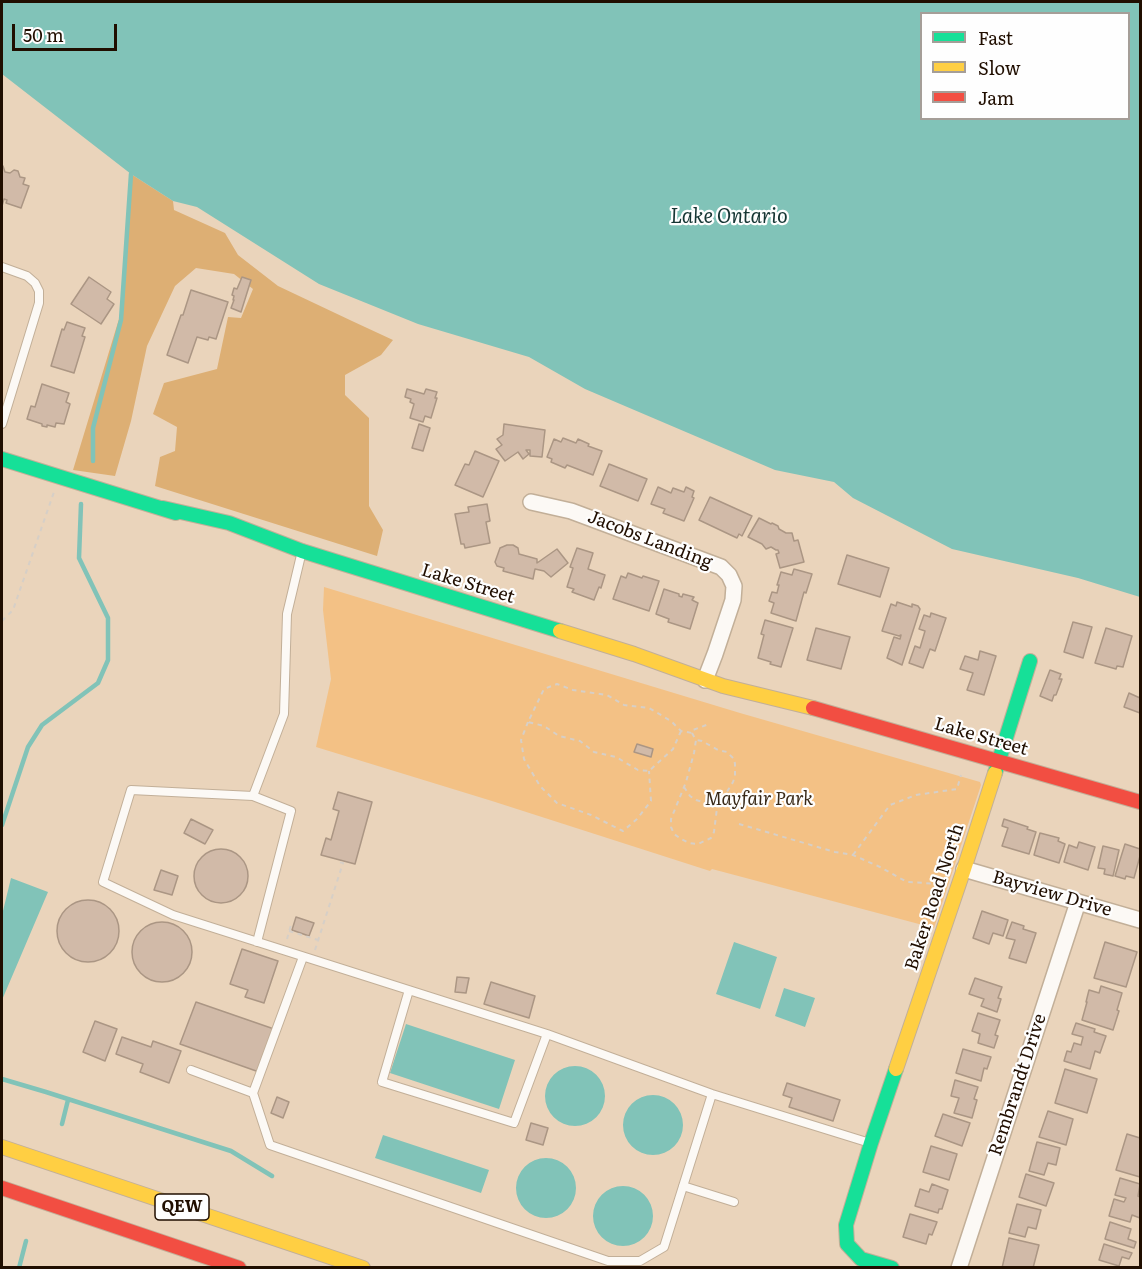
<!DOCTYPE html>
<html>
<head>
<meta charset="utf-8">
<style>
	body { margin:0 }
	#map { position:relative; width:1142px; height:1269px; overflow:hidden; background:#ead4bb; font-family:Literata,serif }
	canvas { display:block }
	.frame { position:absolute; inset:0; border:3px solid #200e00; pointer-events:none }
	.legend { position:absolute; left:920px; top:12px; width:210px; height:108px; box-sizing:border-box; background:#fefefe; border:2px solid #a59e98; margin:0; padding:8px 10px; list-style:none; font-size:18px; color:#200e00 }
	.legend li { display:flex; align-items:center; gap:12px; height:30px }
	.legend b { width:30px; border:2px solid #a59e98 }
	.scale { position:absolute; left:12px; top:24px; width:105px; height:27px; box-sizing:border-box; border:3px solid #200e00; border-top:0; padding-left:8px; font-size:18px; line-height:21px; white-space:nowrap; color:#200e00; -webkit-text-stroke:4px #fefefe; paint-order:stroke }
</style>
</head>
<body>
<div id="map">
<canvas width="1142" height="1269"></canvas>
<div class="frame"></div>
<ul class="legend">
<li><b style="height:8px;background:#16e098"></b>Fast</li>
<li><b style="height:8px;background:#ffcf43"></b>Slow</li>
<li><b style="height:8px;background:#f24e42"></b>Jam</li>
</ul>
<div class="scale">50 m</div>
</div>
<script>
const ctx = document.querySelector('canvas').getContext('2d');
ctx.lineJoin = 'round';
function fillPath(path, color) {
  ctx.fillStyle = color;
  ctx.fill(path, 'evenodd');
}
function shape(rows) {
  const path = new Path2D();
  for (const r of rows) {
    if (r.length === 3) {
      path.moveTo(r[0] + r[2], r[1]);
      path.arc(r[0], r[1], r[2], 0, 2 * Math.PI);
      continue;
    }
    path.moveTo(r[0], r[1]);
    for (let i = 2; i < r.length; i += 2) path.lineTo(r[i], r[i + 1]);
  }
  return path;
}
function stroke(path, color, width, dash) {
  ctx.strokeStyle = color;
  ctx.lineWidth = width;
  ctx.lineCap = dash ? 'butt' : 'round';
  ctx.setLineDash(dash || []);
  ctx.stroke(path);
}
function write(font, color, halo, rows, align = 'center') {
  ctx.font = font + ' Literata,serif';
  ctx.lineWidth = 4.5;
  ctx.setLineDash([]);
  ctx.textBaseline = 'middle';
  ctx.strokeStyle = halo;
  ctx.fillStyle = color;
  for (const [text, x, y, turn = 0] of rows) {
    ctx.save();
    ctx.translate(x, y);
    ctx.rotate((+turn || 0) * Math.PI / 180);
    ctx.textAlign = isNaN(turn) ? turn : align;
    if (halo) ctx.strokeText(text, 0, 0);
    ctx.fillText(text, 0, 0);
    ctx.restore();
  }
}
const green = shape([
	[324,587,740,713,980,782,981,785,934,928,712,869,710,871,492,801,316,747,331,679,323,610]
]);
const forest = shape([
	[131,174,173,201,174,210,225,233,238,255,278,286,352,321,393,340,381,355,345,375,345,395,369,418,369,506,383,530,377,556,155,486,160,457,175,451,177,427,153,414,164,383,217,369,228,317,241,318,253,289,234,274,196,268,175,286,147,346,131,421,115,476,73,470,122,309]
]);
const water = shape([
	[2,2,1140,2,1140,597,1078,578,952,549,853,498,834,482,775,470,585,389,529,357,418,324,319,284,197,207,173,201,131,174,2,74],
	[922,14,1128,14,1128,118,922,118],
	[11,878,48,892,2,1000,2,915],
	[734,942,777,957,760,1009,716,994],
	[784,988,815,998,805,1027,775,1016],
	[406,1024,515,1060,499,1109,390,1073],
	[575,1096,30],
	[653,1125,30],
	[383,1135,489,1170,481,1193,375,1158],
	[546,1188,30],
	[623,1216,30]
]);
const stream = shape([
	[93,461,93,428,121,320,131,174],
	[2,825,28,747,42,725,98,683,108,660,108,618,79,558,81,504],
	[2,1079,46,1092,231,1151,272,1176],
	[62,1124,68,1100],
	[19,1268,26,1241]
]);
const building = shape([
	[3,166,5,172,10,173,14,170,18,171,20,177,25,178,23,184,29,186,21,208,6,203,7,200,4,199,2,206,2,167,3,166],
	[89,277,111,292,107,299,114,304,101,324,71,304,89,277],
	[242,277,251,280,241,312,231,308,234,300,233,300,234,296,232,295,234,288,237,289,242,277],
	[191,290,228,302,216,339,209,337,208,340,197,337,188,363,167,355,181,315,183,315,191,290],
	[67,322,85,328,82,336,85,337,74,373,51,366,62,329,64,330,67,322],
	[42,384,69,393,66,402,70,404,64,424,56,423,55,427,47,425,47,427,42,426,42,424,27,419,31,406,35,407,42,384],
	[407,389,424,394,426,389,437,392,435,398,437,398,431,418,425,416,423,422,410,418,414,404,410,402,411,399,405,397,407,389],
	[419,424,430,428,423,451,412,448,419,424],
	[504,424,545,430,542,457,530,456,530,450,526,450,529,454,523,459,518,452,505,461,496,449,502,445,497,439,503,435,504,424],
	[563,438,576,443,578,439,589,444,588,446,602,451,593,475,567,465,565,468,551,462,552,459,547,457,554,439,561,442,563,438],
	[475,451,499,461,483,497,455,485,465,464,469,465,475,451],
	[609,464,647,479,638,501,600,486,609,464],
	[658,487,671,493,673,488,684,492,686,487,694,491,692,497,694,498,684,521,663,513,665,509,651,504,658,487],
	[710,497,752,516,742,536,739,534,737,538,699,520,710,497],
	[487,504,490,521,486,522,490,543,465,548,464,544,461,544,455,514,469,512,468,507,487,504],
	[759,518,771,524,772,523,778,526,779,529,786,533,792,533,794,541,798,540,804,562,780,568,776,554,779,553,778,550,776,550,771,547,766,549,762,544,748,537,759,518],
	[507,545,513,545,518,548,519,554,537,559,537,563,557,549,568,563,551,577,544,571,535,569,533,579,503,571,504,568,497,566,495,562,500,548,507,545],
	[577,548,593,553,588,569,605,575,601,588,599,587,594,600,572,592,574,589,567,587,573,568,570,567,577,548],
	[847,555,889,568,880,597,838,584,847,555],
	[794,569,812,574,806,593,804,592,796,621,771,613,774,603,769,601,772,592,777,593,779,585,777,585,781,572,792,575,794,569],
	[628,573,642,578,643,576,659,581,649,611,613,599,621,576,626,578,628,573],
	[664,589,679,594,679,596,682,597,683,594,694,597,692,600,698,603,690,629,668,622,669,619,656,614,664,589],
	[897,602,912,607,912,604,918,606,920,609,902,665,887,658,894,637,900,639,901,635,899,636,882,631,891,604,896,606,897,602],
	[931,613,946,618,935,651,930,649,923,668,909,663,915,646,920,648,925,631,919,629,924,615,930,617,931,613],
	[765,620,793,628,781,667,770,664,771,662,758,658,764,635,761,634,765,620],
	[1073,622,1092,627,1083,658,1064,652,1073,622],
	[816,628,850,637,841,669,807,660,816,628],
	[1106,628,1132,636,1123,667,1117,666,1116,669,1095,663,1106,628],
	[980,651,996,656,984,695,967,690,973,673,960,669,965,656,978,660,980,651],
	[1050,670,1061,674,1059,679,1062,679,1056,695,1054,695,1052,701,1040,696,1050,670],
	[1129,693,1140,698,1140,713,1124,707,1129,693],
	[637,744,653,749,651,757,634,752,637,744],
	[338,792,372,802,355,864,321,855,326,838,331,840,339,811,333,809,338,792],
	[191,819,213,830,205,844,184,833,191,819],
	[1004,819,1028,827,1027,829,1036,832,1029,854,1002,846,1008,828,1002,826,1004,819],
	[1040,833,1059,838,1058,841,1065,844,1059,863,1034,855,1040,833],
	[1079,842,1095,847,1088,870,1064,862,1069,845,1077,848,1079,842],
	[1125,844,1140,849,1140,856,1134,878,1126,876,1125,879,1115,876,1125,844],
	[1103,846,1119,850,1113,876,1104,874,1105,869,1098,868,1103,846],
	[221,876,27],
	[161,870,178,876,172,895,154,890,161,870],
	[88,931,31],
	[982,911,1008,920,1003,936,993,933,989,944,973,938,982,911],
	[296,917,314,923,309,936,292,930,296,917],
	[162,952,30],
	[1012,922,1024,926,1023,929,1036,933,1026,963,1009,958,1015,940,1006,938,1012,922],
	[1105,942,1137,952,1126,987,1094,978,1105,942],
	[242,949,278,961,264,1003,245,997,248,990,230,984,242,949],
	[457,977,469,978,466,993,455,992,457,977],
	[975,978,1002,987,998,998,1001,999,997,1012,981,1006,984,999,969,994,975,978],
	[491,982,535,996,529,1018,484,1004,491,982],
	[1101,986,1122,993,1117,1010,1119,1011,1113,1030,1082,1020,1087,1002,1086,1002,1089,990,1099,993,1101,986],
	[196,1002,274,1029,259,1072,180,1044,196,1002],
	[978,1013,1000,1020,995,1035,998,1036,994,1048,978,1043,980,1034,972,1031,978,1013],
	[95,1021,117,1029,105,1061,83,1052,95,1021],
	[1076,1023,1095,1029,1094,1032,1106,1036,1100,1053,1095,1051,1090,1069,1064,1061,1067,1051,1071,1052,1074,1043,1081,1045,1083,1037,1072,1034,1076,1023],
	[122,1037,151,1047,153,1041,181,1051,169,1083,140,1072,143,1064,116,1054,122,1037],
	[963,1049,991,1057,987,1069,984,1068,981,1081,956,1073,963,1049],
	[1065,1069,1097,1079,1087,1113,1055,1103,1065,1069],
	[955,1080,978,1087,974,1099,977,1100,972,1118,954,1113,959,1098,951,1096,955,1080],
	[787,1083,840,1100,833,1121,789,1107,792,1098,783,1095,787,1083],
	[277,1097,289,1102,283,1118,271,1113,277,1097],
	[1048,1111,1073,1119,1066,1145,1039,1137,1048,1111],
	[943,1114,970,1123,962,1146,935,1136,943,1114],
	[531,1123,548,1128,543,1145,526,1140,531,1123],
	[1127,1134,1140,1138,1140,1177,1116,1170,1127,1134],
	[1037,1142,1060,1148,1056,1165,1048,1163,1044,1175,1029,1171,1037,1142],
	[931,1146,957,1154,949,1180,923,1172,931,1146],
	[1026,1174,1054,1183,1046,1206,1019,1197,1026,1174],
	[1120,1178,1140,1184,1138,1196,1140,1197,1140,1218,1132,1215,1130,1222,1109,1216,1114,1199,1124,1202,1126,1198,1115,1195,1120,1178],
	[932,1184,948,1190,942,1209,939,1209,938,1213,915,1206,920,1189,929,1192,932,1184],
	[1017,1204,1041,1210,1036,1229,1028,1227,1025,1237,1009,1233,1017,1204],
	[910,1214,937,1222,932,1235,929,1234,926,1244,903,1237,910,1214],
	[1110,1222,1131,1229,1128,1239,1136,1242,1134,1248,1105,1239,1110,1222],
	[1009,1238,1039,1245,1033,1268,1002,1268,1009,1238],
	[1104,1244,1132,1253,1129,1259,1122,1257,1119,1266,1099,1260,1104,1244]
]);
const path = shape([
	[2,621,13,610,54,492],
	[528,722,521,740,524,759,540,786,557,803,591,815,623,831,637,819,651,801,649,771],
	[681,731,673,749,649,771,638,770,616,757,594,752,580,741,559,736,544,726,528,722,544,689,557,684,573,690,607,695,624,705,649,708,671,721,681,731,692,733,693,730,709,724],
	[692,733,696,740,694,753,686,782,671,819,671,827,674,834,681,839,689,843,698,844,711,838,714,832,717,808,733,782,735,776,735,764,734,759,727,752,718,750,702,741,696,740],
	[684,787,690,796,696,800,718,806],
	[739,824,835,852,853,855,880,867,907,882,941,884],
	[853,855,890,805,916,795,957,789,961,775],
	[289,931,318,940],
	[287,939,291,925],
	[315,950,343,863,338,862]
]);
const lane = shape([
	[2,267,27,276,35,283,39,291,39,303,2,424],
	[253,796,131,790,103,882,173,915,547,1034,712,1094,870,1143],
	[257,942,291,811,253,796,284,714,287,614,302,551],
	[409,990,382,1082,514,1123,547,1034],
	[191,1070,253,1093,303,957],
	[253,1093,270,1145,608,1261,640,1261,664,1247,712,1094],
	[683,1186,734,1202]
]);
const street = shape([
	[531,502,571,511,721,567,729,575,734,586,733,600,715,654,705,680],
	[964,869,1140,920],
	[959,1268,1078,902]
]);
const fast = shape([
	[2,459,176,513],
	[163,508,229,523,302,551,560,631],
	[995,773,1030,661],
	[892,1268,861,1259,847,1244,846,1225,871,1143,896,1069]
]);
const slow = shape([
	[560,631,634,654,723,686,813,708],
	[896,1069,964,869,995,773],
	[2,1147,363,1268]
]);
const jam = shape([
	[813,708,1140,802],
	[2,1188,239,1268]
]);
const shields = [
	[182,1207,54]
];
const shieldNames = [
	["QEW",182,1207]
];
const streetNames = [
	["Jacobs Landing",650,540,21],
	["Lake Street",468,584,17],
	["Lake Street",981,737,16],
	["Bayview Drive",1052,894,16],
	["Baker Road North",935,897,-72],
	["Rembrandt Drive",1018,1085,-72]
];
const parkNames = [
	["Mayfair Park",759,800]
];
const waterNames = [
	["Lake Ontario",729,217]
];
fillPath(green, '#f3c185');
fillPath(forest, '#ddaf74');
fillPath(water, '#81c3b8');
stroke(stream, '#81c3b8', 4.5);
fillPath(building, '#d1baa8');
stroke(building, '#ab9684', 1.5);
stroke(lane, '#c2af98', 10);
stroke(street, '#c2af98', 18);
stroke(fast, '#c2af98', 16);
stroke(slow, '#c2af98', 16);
stroke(jam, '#c2af98', 16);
stroke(path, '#d6cfc7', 2, [4.5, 4.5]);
stroke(lane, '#fcf9f5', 8);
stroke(street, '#fcf9f5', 15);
stroke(fast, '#16e098', 14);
stroke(slow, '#ffcf43', 14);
stroke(jam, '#f24e42', 14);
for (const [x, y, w] of shields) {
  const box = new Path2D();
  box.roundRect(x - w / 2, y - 13, w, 26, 4.5);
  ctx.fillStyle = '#fefefe';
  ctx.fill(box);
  stroke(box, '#200e00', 1.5);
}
write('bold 16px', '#200e00', null, shieldNames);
write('18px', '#200e00', '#fefefe', streetNames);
write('italic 18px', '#392917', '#fefefe', parkNames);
write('italic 20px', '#153533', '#fefefe', waterNames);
</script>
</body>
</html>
